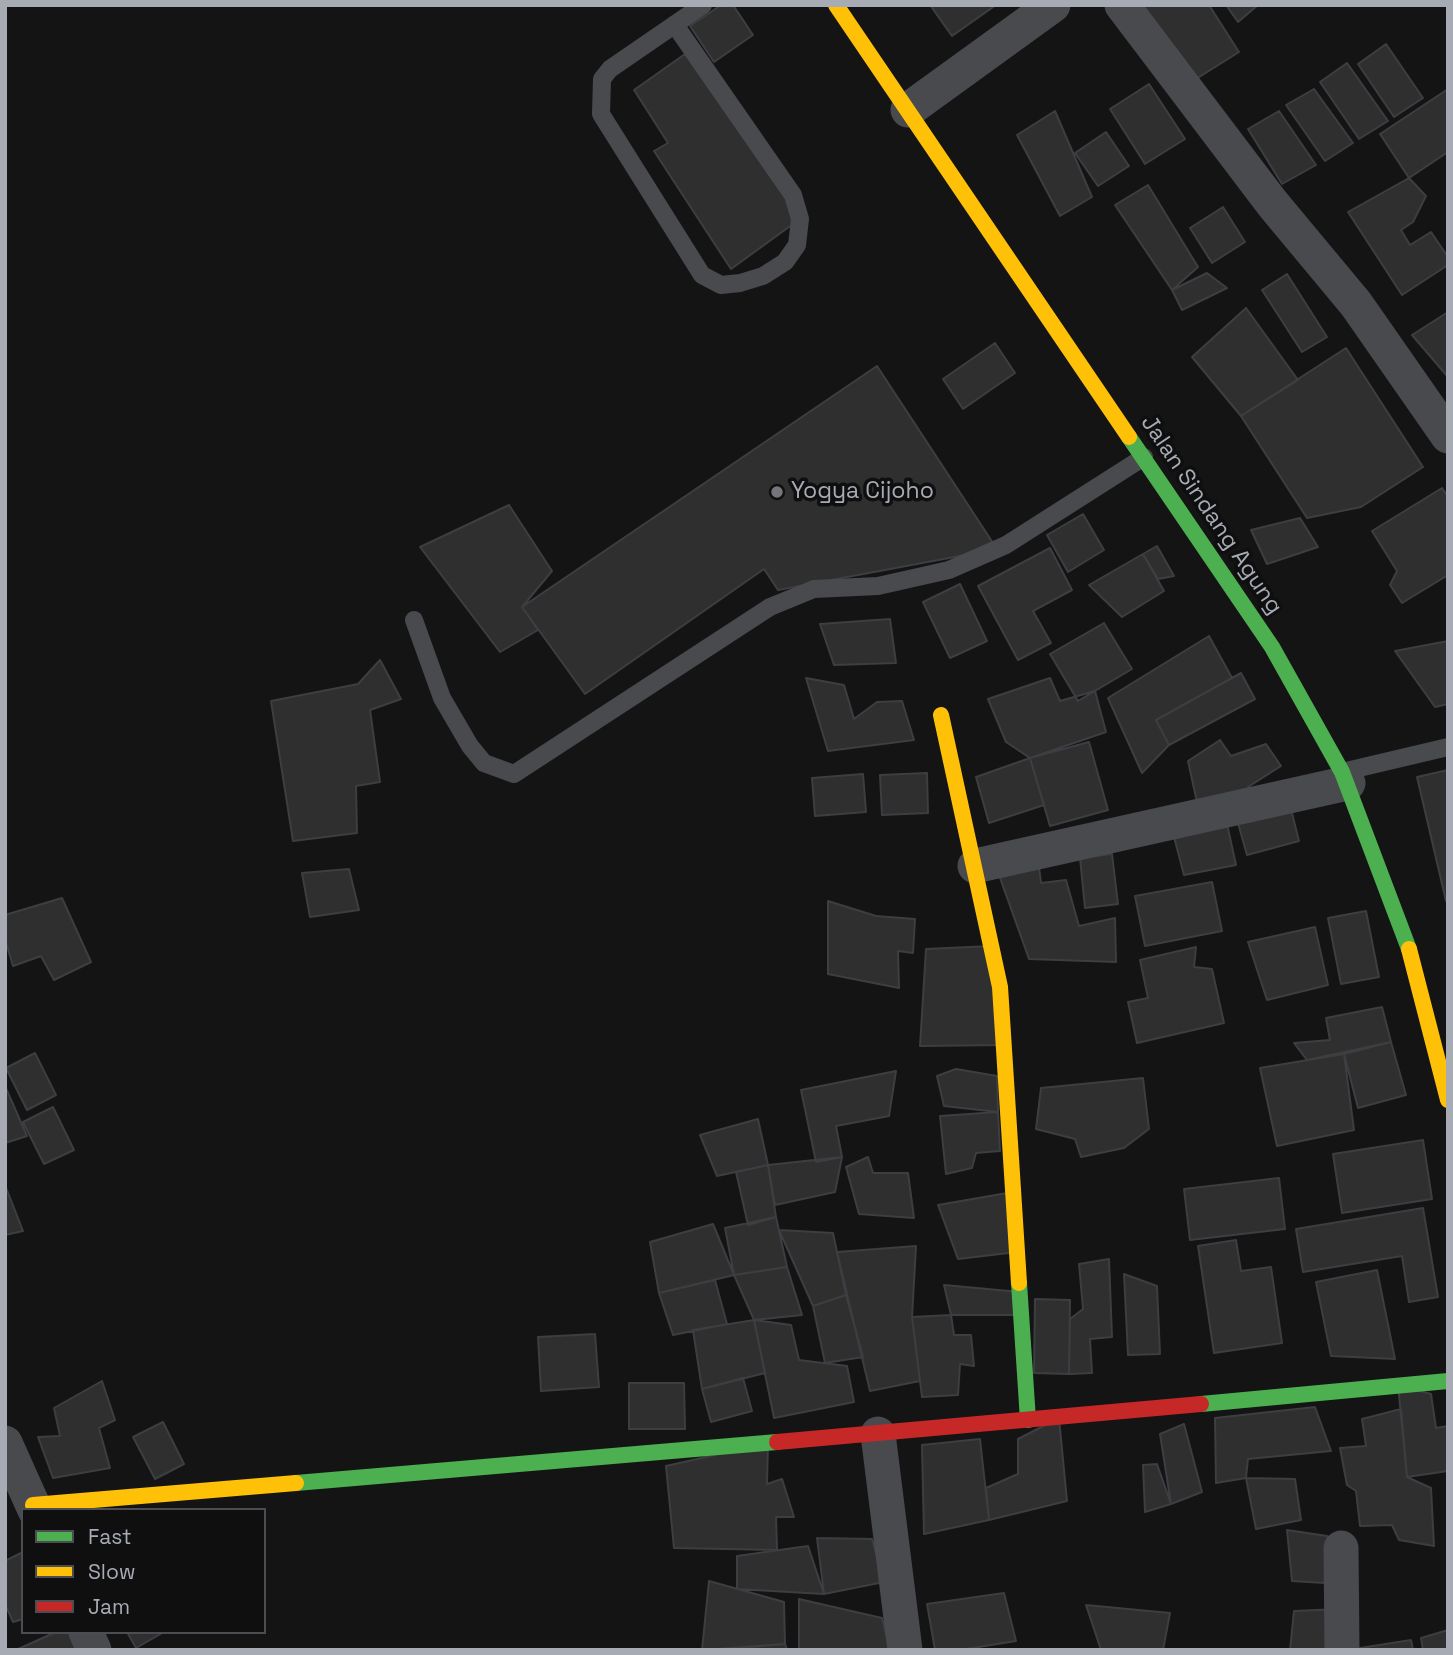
<!DOCTYPE html>
<html>
<head>
<meta charset="utf-8">
<style>
	body { margin:0 }
	#map { position:relative; width:1453px; height:1655px; overflow:hidden; background:#141415; font-family:"Space Grotesk",sans-serif }
	canvas { display:block }
	.frame { position:absolute; inset:0; border:7px solid #a7abb4; pointer-events:none }
	.legend { position:absolute; left:21px; top:1508px; width:245px; height:126px; box-sizing:border-box; background:#0f0f10; border:2px solid #4c4d52; margin:0; padding:9px 12px; list-style:none; font-size:21px; color:#a7abb4 }
	.legend li { display:flex; align-items:center; gap:14px; height:35px }
	.legend b { width:35px; border:2px solid #4c4d52 }
</style>
</head>
<body>
<div id="map">
<canvas width="1453" height="1655"></canvas>
<div class="frame"></div>
<ul class="legend">
<li><b style="height:9px;background:#4caf50"></b>Fast</li>
<li><b style="height:9px;background:#ffc107"></b>Slow</li>
<li><b style="height:9px;background:#c62828"></b>Jam</li>
</ul>
</div>
<script>
const ctx = document.querySelector('canvas').getContext('2d');
ctx.lineJoin = 'round';
function fillPath(path, color) {
  ctx.fillStyle = color;
  ctx.fill(path, 'evenodd');
}
function shape(rows) {
  const path = new Path2D();
  for (const r of rows) {
    path.moveTo(r[0], r[1]);
    for (let i = 2; i < r.length; i += 2) path.lineTo(r[i], r[i + 1]);
  }
  return path;
}
function stroke(path, color, width, dash) {
  ctx.strokeStyle = color;
  ctx.lineWidth = width;
  ctx.lineCap = dash ? 'butt' : 'round';
  ctx.setLineDash(dash || []);
  ctx.stroke(path);
}
function write(font, color, halo, rows, align = 'center') {
  ctx.font = font + ' "Space Grotesk",sans-serif';
  ctx.lineWidth = 7;
  ctx.setLineDash([]);
  ctx.textBaseline = 'middle';
  ctx.strokeStyle = halo;
  ctx.fillStyle = color;
  for (const [text, x, y, turn = 0] of rows) {
    ctx.save();
    ctx.translate(x, y);
    ctx.rotate((+turn || 0) * Math.PI / 180);
    ctx.textAlign = isNaN(turn) ? turn : align;
    if (halo) ctx.strokeText(text, 0, 0);
    ctx.fillText(text, 0, 0);
    ctx.restore();
  }
}
const building = shape([
	[721,5,733,5,753,35,714,62,690,26,721,5],
	[930,5,996,5,952,36,930,5],
	[1143,5,1209,5,1239,52,1196,79,1143,5],
	[1226,5,1258,5,1238,22,1226,5],
	[1386,44,1423,98,1394,117,1358,64,1386,44],
	[685,54,800,219,731,269,654,151,668,143,634,90,685,54],
	[1347,63,1388,121,1359,139,1320,82,1347,63],
	[1149,84,1185,139,1145,164,1110,109,1149,84],
	[1314,89,1353,143,1325,161,1286,105,1314,89],
	[1448,89,1448,152,1409,178,1380,134,1448,89],
	[1055,111,1092,197,1060,216,1017,135,1055,111],
	[1279,111,1316,165,1282,184,1248,129,1279,111],
	[1106,132,1129,166,1098,186,1075,153,1106,132],
	[1409,178,1426,196,1413,222,1401,230,1410,245,1431,232,1448,257,1448,265,1402,295,1348,212,1409,178],
	[1148,185,1198,267,1172,290,1115,205,1148,185],
	[1223,207,1245,242,1212,263,1190,228,1223,207],
	[1207,273,1227,288,1182,310,1172,290,1207,273],
	[1287,274,1327,337,1302,352,1262,290,1287,274],
	[1246,308,1298,380,1241,416,1192,357,1246,308],
	[1448,312,1448,377,1412,335,1448,312],
	[995,343,1015,373,963,409,943,379,995,343],
	[1346,348,1423,467,1361,507,1307,518,1241,416,1346,348],
	[877,366,997,549,778,590,764,569,585,694,522,607,877,366],
	[1442,488,1448,497,1448,575,1402,603,1390,585,1397,571,1372,531,1442,488],
	[509,505,552,571,522,607,538,630,500,652,420,547,509,505],
	[1083,514,1104,550,1068,572,1047,535,1083,514],
	[1300,518,1318,547,1267,564,1251,530,1300,518],
	[1157,546,1174,576,1158,579,1143,554,1157,546],
	[1050,548,1072,590,1033,611,1051,643,1018,660,978,586,1050,548],
	[1143,554,1164,591,1122,617,1089,585,1143,554],
	[960,584,987,641,950,658,923,602,960,584],
	[890,619,896,663,834,665,820,624,890,619],
	[1104,623,1132,669,1078,701,1050,654,1104,623],
	[1209,636,1232,678,1156,720,1169,745,1142,773,1108,698,1209,636],
	[1448,641,1448,704,1435,707,1395,651,1448,641],
	[380,660,401,699,370,710,380,782,356,786,357,833,293,841,271,701,358,684,380,660],
	[1241,673,1255,699,1169,745,1156,720,1241,673],
	[806,678,844,685,854,719,877,702,902,701,914,740,828,751,806,678],
	[1050,678,1060,701,1095,691,1106,732,1030,758,1006,742,988,699,1050,678],
	[1220,740,1231,756,1266,744,1281,766,1248,787,1253,804,1200,816,1188,761,1220,740],
	[1089,742,1108,810,1050,826,1030,758,1089,742],
	[1030,758,1044,805,989,823,976,777,1030,758],
	[1448,770,1448,901,1446,901,1417,777,1448,770],
	[927,773,928,813,882,815,880,775,927,773],
	[863,774,866,812,815,816,812,778,863,774],
	[1291,809,1299,841,1247,855,1238,823,1291,809],
	[1227,824,1236,865,1184,875,1173,833,1227,824],
	[1112,854,1118,904,1085,908,1080,858,1112,854],
	[1039,867,1041,883,1066,880,1079,926,1115,918,1116,962,1029,959,999,875,1039,867],
	[349,869,359,910,310,917,302,873,349,869],
	[1212,882,1222,931,1145,946,1135,896,1212,882],
	[62,898,91,962,54,980,41,956,13,966,5,939,5,915,62,898],
	[828,901,876,916,915,919,913,953,898,951,899,988,828,974,828,901],
	[1366,911,1379,977,1341,984,1328,918,1366,911],
	[1315,927,1328,985,1267,1000,1248,942,1315,927],
	[992,946,1004,1045,920,1046,926,949,992,946],
	[1196,947,1194,967,1212,969,1224,1023,1137,1043,1128,1002,1148,998,1140,960,1196,947],
	[1382,1007,1391,1042,1307,1060,1294,1043,1330,1040,1326,1018,1382,1007],
	[1391,1042,1406,1095,1358,1108,1344,1054,1391,1042],
	[35,1053,56,1095,27,1110,6,1068,35,1053],
	[1344,1054,1354,1130,1277,1146,1260,1068,1344,1054],
	[956,1069,997,1076,998,1112,944,1106,937,1076,956,1069],
	[896,1071,889,1116,836,1126,842,1157,816,1162,801,1090,896,1071],
	[1143,1078,1149,1129,1124,1148,1081,1157,1075,1139,1036,1129,1041,1088,1143,1078],
	[5,1086,27,1136,5,1143,5,1086],
	[53,1107,74,1150,44,1164,23,1122,53,1107],
	[998,1112,1000,1151,976,1153,972,1168,946,1174,940,1116,998,1112],
	[758,1119,768,1165,717,1176,700,1135,758,1119],
	[1423,1140,1432,1199,1342,1213,1333,1154,1423,1140],
	[842,1157,835,1192,775,1205,768,1165,842,1157],
	[868,1157,873,1173,908,1173,914,1218,859,1214,846,1167,868,1157],
	[768,1165,776,1217,748,1225,736,1172,768,1165],
	[1279,1178,1285,1229,1190,1240,1184,1189,1279,1178],
	[5,1185,23,1231,5,1235,5,1185],
	[1013,1192,1017,1252,958,1259,938,1205,1013,1192],
	[1423,1208,1438,1297,1409,1302,1402,1256,1303,1272,1296,1229,1423,1208],
	[776,1217,787,1267,734,1275,725,1228,776,1217],
	[713,1224,734,1275,659,1293,650,1242,713,1224],
	[779,1230,833,1233,846,1295,813,1306,779,1230],
	[1236,1240,1241,1271,1271,1267,1282,1343,1214,1353,1198,1246,1236,1240],
	[916,1246,912,1317,920,1381,870,1391,837,1252,916,1246],
	[1109,1259,1112,1337,1090,1339,1092,1373,1069,1374,1070,1319,1083,1309,1079,1264,1109,1259],
	[787,1267,802,1315,754,1320,734,1275,787,1267],
	[1377,1270,1395,1359,1331,1356,1316,1282,1377,1270],
	[1124,1274,1157,1286,1160,1354,1128,1355,1124,1274],
	[715,1280,727,1324,673,1335,659,1293,715,1280],
	[944,1285,1020,1292,1021,1315,951,1315,944,1285],
	[846,1295,863,1357,825,1363,813,1306,846,1295],
	[1035,1299,1070,1300,1069,1374,1034,1373,1035,1299],
	[951,1315,954,1335,971,1335,974,1366,960,1364,958,1395,922,1397,912,1317,951,1315],
	[754,1320,791,1325,799,1360,847,1366,854,1402,774,1418,754,1320],
	[754,1320,765,1373,702,1389,693,1330,754,1320],
	[595,1334,599,1387,541,1391,538,1337,595,1334],
	[743,1378,752,1411,711,1422,702,1389,743,1378],
	[102,1381,115,1420,99,1428,110,1468,53,1478,38,1437,60,1436,54,1408,102,1381],
	[629,1383,684,1383,685,1429,629,1429,629,1383],
	[1398,1385,1431,1394,1436,1428,1448,1426,1448,1471,1407,1477,1398,1385],
	[1315,1407,1331,1451,1248,1459,1246,1478,1216,1483,1215,1418,1315,1407],
	[1401,1409,1407,1477,1431,1488,1434,1546,1399,1540,1392,1525,1360,1526,1356,1491,1347,1485,1340,1448,1366,1446,1362,1419,1401,1409],
	[1059,1418,1067,1501,989,1520,986,1488,1018,1474,1018,1439,1059,1418],
	[163,1422,184,1464,155,1479,133,1437,163,1422],
	[1184,1424,1202,1492,1171,1504,1160,1434,1184,1424],
	[980,1439,989,1520,924,1534,922,1445,980,1439],
	[768,1443,767,1484,782,1479,794,1517,776,1517,777,1550,674,1548,666,1466,768,1443],
	[1157,1464,1171,1504,1145,1512,1143,1465,1157,1464],
	[1246,1478,1295,1479,1301,1520,1256,1529,1246,1478],
	[1287,1530,1327,1536,1341,1584,1292,1581,1287,1530],
	[817,1538,872,1539,884,1582,824,1594,817,1538],
	[808,1546,824,1594,737,1589,737,1556,808,1546],
	[23,1552,23,1619,13,1622,5,1604,5,1561,23,1552],
	[709,1581,784,1602,785,1644,702,1650,709,1581],
	[1004,1593,1016,1641,960,1650,935,1650,927,1604,1004,1593],
	[799,1599,882,1618,890,1650,799,1650,799,1599],
	[1086,1605,1170,1613,1163,1650,1101,1650,1086,1605],
	[1341,1609,1335,1650,1290,1650,1294,1611,1341,1609],
	[1448,1630,1448,1650,1423,1650,1421,1638,1448,1630],
	[56,1632,80,1632,87,1650,16,1650,56,1632],
	[127,1632,164,1632,136,1648,127,1632],
	[1411,1640,1413,1650,1360,1650,1360,1648,1411,1640],
	[785,1644,787,1650,740,1650,739,1648,785,1644]
]);
const lane = shape([
	[675,25,793,195,800,219,797,245,785,262,763,276,740,283,721,285,702,275,601,114,602,79,610,69,703,5],
	[414,620,442,698,470,746,484,763,514,774,770,607,814,589,878,586,949,570,1006,545,1144,457],
	[1342,772,1448,747]
]);
const street = shape([
	[1122,5,1272,203,1356,304,1448,436],
	[908,110,1053,5],
	[975,866,1348,783],
	[878,1434,905,1650],
	[5,1443,35,1510],
	[1341,1548,1342,1650],
	[86,1632,94,1650]
]);
const fast = shape([
	[1129,437,1272,647,1342,772,1409,949],
	[1019,1283,1028,1420],
	[1201,1404,1448,1381],
	[296,1483,777,1442]
]);
const slow = shape([
	[836,5,1129,437],
	[941,715,1000,987,1019,1283],
	[1409,949,1448,1100],
	[33,1505,296,1483]
]);
const jam = shape([
	[777,1442,1201,1404]
]);
const markers = [
	[777,492,7,"#74767c"]
];
const poiNames = [
	["Yogya Cijoho",791,492]
];
const streetNames = [
	["Jalan Sindang Agung",1211,515,56]
];
fillPath(building, '#2f2f30');
stroke(building, '#3d3e41', 2);
stroke(lane, '#494a4d', 18);
stroke(street, '#494a4d', 35);
stroke(fast, '#4caf50', 16);
stroke(slow, '#ffc107', 16);
stroke(jam, '#c62828', 16);
for (const [x, y, r, color] of markers) {
  const dot = new Path2D();
  dot.arc(x, y, r, 0, 2 * Math.PI);
  ctx.fillStyle = color;
  ctx.fill(dot);
  stroke(dot, '#0f0f10', 2.5);
}
write('23px', '#a7abb4', '#0f0f10', poiNames, 'left');
write('23px', '#a7abb4', '#0f0f10', streetNames);
</script>
</body>
</html>
